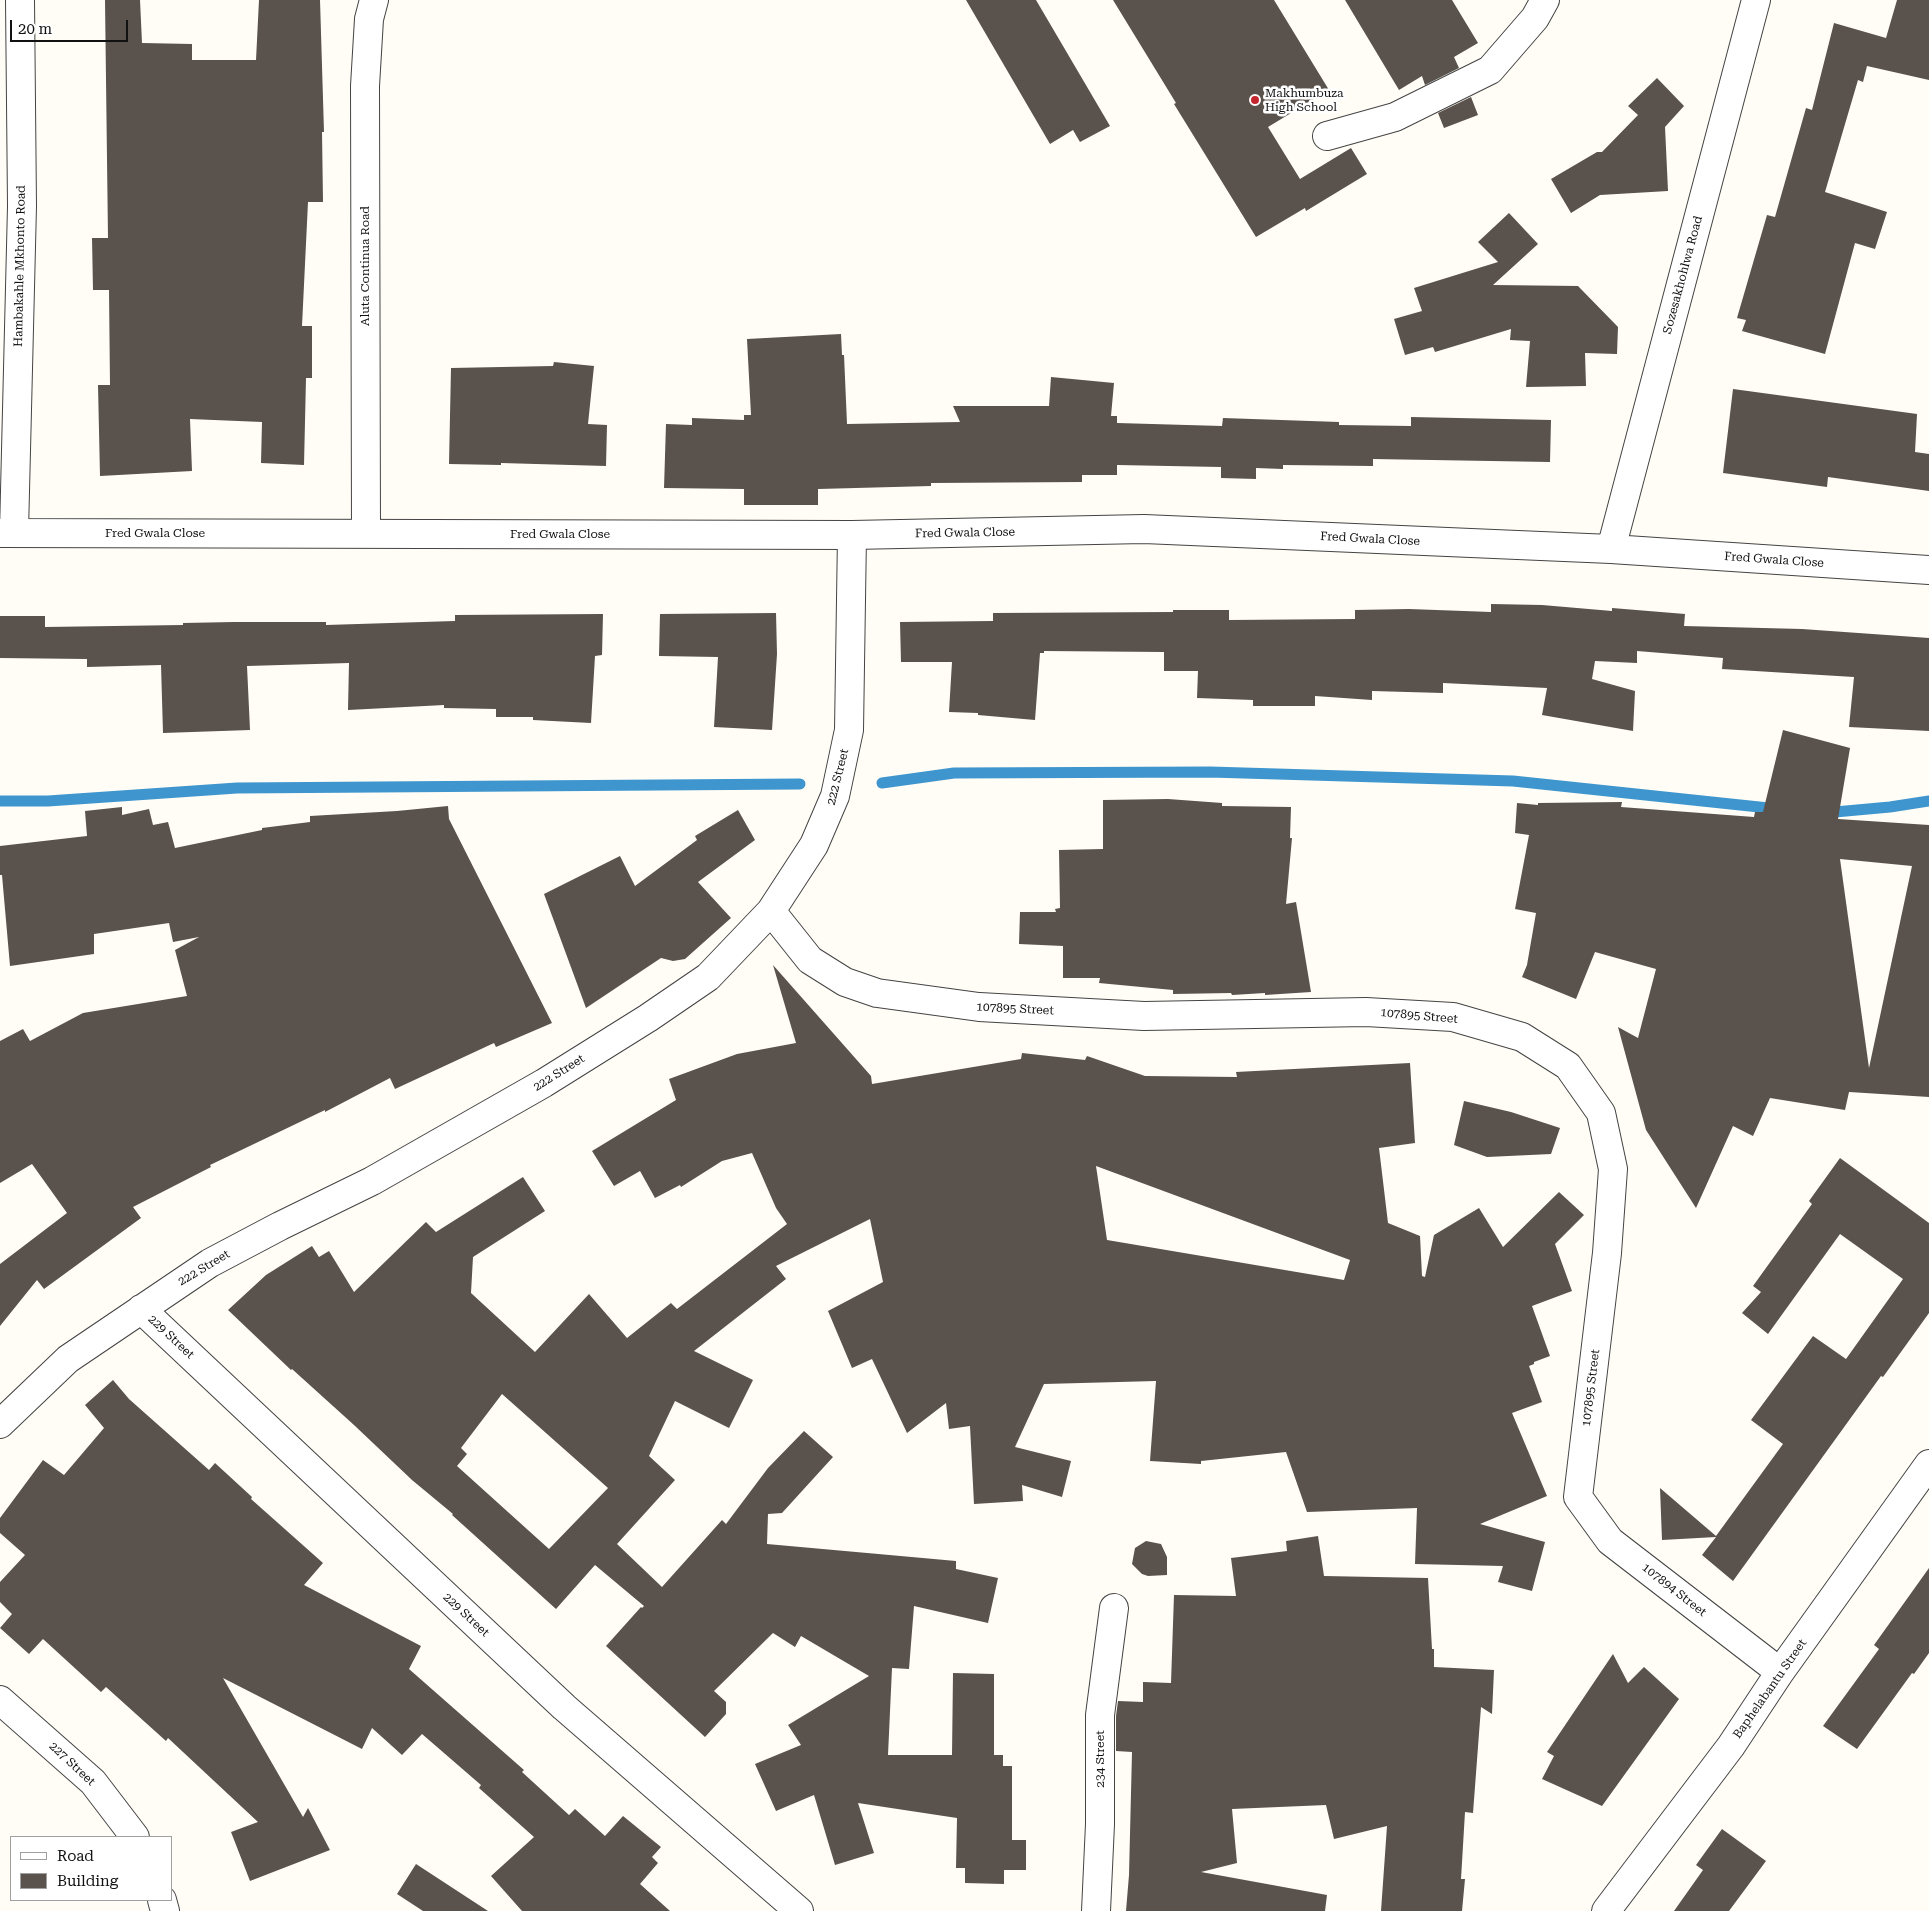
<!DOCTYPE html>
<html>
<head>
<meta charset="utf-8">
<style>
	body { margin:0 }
	#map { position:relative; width:1929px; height:1911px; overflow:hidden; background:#fffdf5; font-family:"Roboto Serif",serif }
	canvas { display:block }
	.legend { position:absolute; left:10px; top:1836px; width:162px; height:65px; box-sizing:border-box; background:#fff; border:1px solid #a0a0a0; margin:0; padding:6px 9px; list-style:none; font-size:15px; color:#111 }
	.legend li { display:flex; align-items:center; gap:10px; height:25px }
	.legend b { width:25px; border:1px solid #a0a0a0 }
	.scale { position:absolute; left:10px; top:20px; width:118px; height:22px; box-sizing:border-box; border:2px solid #111; border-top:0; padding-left:6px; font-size:15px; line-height:18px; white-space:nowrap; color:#111; -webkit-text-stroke:4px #fff; paint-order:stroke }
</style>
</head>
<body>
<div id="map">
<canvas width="1929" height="1911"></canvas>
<ul class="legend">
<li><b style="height:6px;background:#fff"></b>Road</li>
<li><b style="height:14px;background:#5a524d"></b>Building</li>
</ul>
<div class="scale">20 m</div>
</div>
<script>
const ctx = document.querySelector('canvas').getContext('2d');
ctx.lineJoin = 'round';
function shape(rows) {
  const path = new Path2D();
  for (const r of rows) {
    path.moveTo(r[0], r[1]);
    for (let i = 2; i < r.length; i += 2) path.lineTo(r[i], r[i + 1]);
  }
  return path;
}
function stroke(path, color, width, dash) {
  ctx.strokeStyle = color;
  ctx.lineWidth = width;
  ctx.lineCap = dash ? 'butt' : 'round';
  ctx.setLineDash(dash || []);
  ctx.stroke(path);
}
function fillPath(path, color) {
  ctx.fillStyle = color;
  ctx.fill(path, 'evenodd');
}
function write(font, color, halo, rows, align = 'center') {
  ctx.font = font + ' "Roboto Serif",serif';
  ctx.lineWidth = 5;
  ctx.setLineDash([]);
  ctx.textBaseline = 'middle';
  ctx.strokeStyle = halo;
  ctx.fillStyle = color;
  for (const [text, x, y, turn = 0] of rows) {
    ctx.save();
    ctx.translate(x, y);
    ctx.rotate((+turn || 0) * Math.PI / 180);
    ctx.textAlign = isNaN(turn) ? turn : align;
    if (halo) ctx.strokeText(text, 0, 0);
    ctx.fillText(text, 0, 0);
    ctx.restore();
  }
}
const stream = shape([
	[882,783,954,773,1210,772,1513,781,1778,809],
	[0,801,48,801,237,788,800,784],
	[1824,813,1890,807,1929,801]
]);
const building = shape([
	[105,0,140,0,142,43,192,44,192,60,256,60,259,0,320,0,324,132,322,132,323,202,308,202,302,326,312,326,312,378,306,378,304,465,261,463,262,422,190,419,192,471,100,476,98,385,110,385,109,290,93,290,92,238,108,238],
	[966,0,1036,0,1110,126,1080,142,1073,130,1050,144],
	[1113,0,1274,0,1329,90,1268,127,1300,179,1351,148,1367,174,1306,211,1305,208,1256,237,1174,104,1176,103],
	[1345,0,1452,0,1478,43,1454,57,1459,68,1425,85,1422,76,1399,90],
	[1897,0,1929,0,1929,80,1867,66,1863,82,1858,80,1825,192,1887,212,1875,249,1855,243,1825,354,1742,331,1746,320,1737,318,1767,215,1775,217,1806,108,1812,110,1834,23,1886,38],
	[1657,78,1684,106,1665,127,1668,191,1600,195,1571,213,1551,179,1597,152,1602,152,1638,115,1628,106],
	[1471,97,1478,115,1444,128,1438,113],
	[1509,213,1538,244,1493,285,1578,286,1618,327,1617,354,1585,353,1586,386,1526,387,1530,341,1510,340,1511,329,1435,352,1433,347,1405,355,1394,319,1422,311,1414,288,1498,262,1478,242],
	[841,334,842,355,844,355,847,424,960,422,953,406,1049,406,1051,377,1114,383,1111,416,1117,416,1117,423,1222,426,1223,418,1339,422,1339,425,1411,426,1411,417,1551,420,1550,462,1373,459,1373,466,1283,465,1283,469,1256,468,1256,479,1221,478,1221,467,1117,465,1117,475,1082,475,1082,482,931,483,931,486,818,489,818,505,744,505,744,489,664,488,666,424,692,425,692,418,744,420,744,415,751,415,747,339],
	[554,362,594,366,588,424,607,425,606,466,501,463,501,465,449,464,451,368,553,366],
	[1733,389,1917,414,1915,452,1929,454,1929,491,1828,477,1827,487,1723,473],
	[1491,604,1542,605,1612,611,1612,608,1685,614,1684,626,1802,629,1929,638,1929,731,1849,727,1854,677,1722,669,1723,658,1637,651,1637,663,1595,661,1592,679,1635,691,1633,731,1542,715,1547,688,1443,683,1443,693,1372,691,1372,700,1315,696,1315,706,1253,706,1253,700,1197,698,1198,671,1164,671,1164,652,1044,651,1044,653,1040,653,1035,720,978,715,978,713,949,712,952,662,901,662,900,622,993,621,993,613,1173,612,1173,610,1229,610,1229,620,1355,619,1355,610,1409,609,1491,612],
	[776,613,777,654,772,730,714,727,718,657,659,656,660,614],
	[603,614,602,655,595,656,591,723,533,720,533,717,496,717,496,709,444,708,444,705,348,710,349,663,247,666,250,730,163,733,161,665,87,667,87,659,0,658,0,616,45,616,45,627,183,625,183,623,234,622,326,622,326,625,455,621,455,615],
	[1783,730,1850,748,1838,819,1929,825,1929,1097,1849,1092,1845,1110,1770,1098,1753,1136,1733,1126,1696,1208,1646,1130,1618,1027,1638,1038,1656,969,1595,952,1576,999,1522,977,1527,965,1536,913,1515,909,1529,835,1515,833,1517,803,1538,805,1538,803,1622,802,1621,807,1754,817,1755,812,1763,812],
	[1840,859,1912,866,1869,1068],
	[1168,799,1222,803,1222,806,1291,807,1290,838,1292,838,1286,904,1296,902,1311,992,1265,995,1265,993,1232,995,1231,993,1173,994,1173,990,1099,983,1100,978,1063,978,1063,946,1019,944,1020,912,1056,912,1055,909,1060,908,1059,850,1103,849,1103,800],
	[448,806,449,819,552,1023,496,1047,494,1043,395,1089,390,1078,325,1112,325,1110,210,1165,211,1167,133,1207,141,1218,44,1289,37,1280,0,1326,0,1264,67,1213,32,1164,0,1183,0,1041,23,1029,30,1041,83,1013,187,996,175,950,199,937,173,942,169,923,94,934,94,954,10,966,2,875,0,875,0,846,87,836,85,811,122,807,122,815,149,809,153,825,168,822,175,848,262,830,262,828,310,822,310,816,397,811],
	[738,810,755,840,698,882,731,918,685,959,673,961,661,958,586,1008,544,894,620,856,635,886,697,840,695,836],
	[773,965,871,1076,872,1084,1021,1059,1022,1053,1085,1060,1087,1056,1145,1076,1237,1077,1236,1072,1410,1063,1415,1143,1379,1148,1388,1223,1420,1236,1422,1276,1425,1277,1434,1235,1479,1208,1503,1247,1559,1192,1584,1215,1555,1244,1572,1291,1532,1306,1550,1356,1534,1362,1534,1364,1529,1366,1542,1402,1512,1413,1547,1496,1480,1524,1545,1542,1532,1591,1498,1582,1503,1566,1415,1564,1417,1508,1307,1512,1286,1452,1201,1461,1201,1464,1150,1461,1156,1381,1044,1384,1015,1447,1071,1461,1062,1497,1022,1485,1023,1501,974,1504,970,1426,949,1429,946,1403,907,1433,872,1359,852,1368,828,1311,883,1282,870,1219,776,1266,786,1279,694,1351,753,1380,729,1428,675,1401,649,1456,675,1480,617,1544,662,1587,722,1520,726,1524,768,1468,804,1431,833,1457,782,1513,768,1514,767,1544,956,1561,956,1569,998,1578,988,1623,914,1606,909,1669,892,1668,888,1755,952,1755,953,1673,994,1674,994,1755,1003,1755,1003,1766,1012,1766,1012,1840,1026,1840,1026,1870,1004,1870,1004,1884,965,1883,965,1868,956,1868,957,1818,858,1803,874,1853,835,1865,814,1795,776,1811,755,1764,801,1745,788,1725,869,1676,801,1636,795,1647,773,1633,714,1691,726,1702,726,1714,705,1737,606,1646,641,1607,642,1608,644,1606,595,1565,556,1609,452,1515,453,1514,412,1480,354,1425,292,1369,291,1370,228,1310,266,1275,312,1246,319,1257,329,1251,354,1292,426,1222,436,1232,523,1177,545,1211,473,1257,471,1293,535,1352,589,1294,627,1338,671,1303,677,1309,787,1224,776,1208,752,1153,722,1161,681,1187,680,1185,655,1198,640,1171,614,1186,592,1151,676,1100,669,1079,737,1054,796,1043],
	[1096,1166,1350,1260,1344,1280,1107,1240],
	[502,1394,608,1488,549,1549,457,1466,467,1454,461,1448],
	[1464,1101,1511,1112,1560,1128,1551,1154,1487,1157,1454,1145],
	[1840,1158,1929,1223,1929,1313,1883,1377,1881,1376,1733,1581,1702,1555,1716,1537,1662,1540,1660,1488,1716,1536,1783,1444,1751,1420,1813,1336,1846,1359,1903,1279,1840,1234,1768,1334,1742,1313,1761,1292,1753,1286,1812,1204,1809,1201],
	[113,1380,129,1399,209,1470,215,1463,252,1497,251,1499,323,1563,304,1585,421,1646,409,1669,524,1770,522,1772,569,1815,575,1809,605,1836,623,1816,661,1847,652,1857,658,1863,640,1884,670,1911,522,1911,491,1876,534,1837,479,1788,481,1785,422,1734,402,1755,372,1728,362,1749,223,1678,303,1817,308,1808,330,1850,250,1881,231,1832,258,1822,168,1738,166,1741,106,1687,101,1692,43,1639,29,1654,0,1628,12,1614,0,1602,0,1582,25,1555,0,1533,0,1518,43,1460,64,1475,104,1428,85,1405],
	[1318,1536,1324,1576,1428,1578,1432,1649,1434,1649,1434,1667,1494,1670,1492,1714,1481,1707,1473,1813,1465,1812,1461,1879,1465,1879,1462,1911,1381,1911,1387,1826,1334,1839,1326,1805,1232,1809,1237,1863,1201,1872,1327,1895,1325,1911,1126,1911,1129,1875,1132,1752,1116,1751,1116,1716,1118,1701,1143,1702,1143,1682,1171,1683,1174,1595,1236,1596,1231,1558,1287,1551,1286,1541],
	[1146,1541,1161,1544,1167,1557,1167,1575,1148,1576,1142,1574,1132,1564,1135,1548],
	[1929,1568,1929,1653,1914,1674,1912,1673,1857,1749,1823,1726,1879,1649,1874,1645],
	[1613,1654,1628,1683,1644,1667,1679,1699,1602,1806,1542,1779,1554,1756,1547,1752],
	[1722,1829,1766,1861,1729,1911,1674,1911,1703,1870,1696,1865],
	[416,1864,488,1911,423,1911,397,1894]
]);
const minor = shape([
	[1327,136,1395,117,1490,70,1535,18,1545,0],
	[14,532,22,206,20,0],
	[0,533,852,535,1144,529,1611,549,1929,570],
	[366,534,365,86,369,19,374,0],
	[1611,549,1756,0],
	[771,911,810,960,845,982,877,993,979,1007,1144,1016,1366,1012,1453,1017,1522,1037,1568,1066,1601,1113,1613,1169,1607,1253,1578,1497,1610,1541,1780,1672],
	[141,1309,564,1707,799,1911],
	[0,1424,68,1359,210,1263,280,1226,372,1181,544,1083,648,1018,708,977,771,911,814,845,835,796,849,730,852,535],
	[0,1700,93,1782,135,1837],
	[162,1900,165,1911],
	[1096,1911,1100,1824,1100,1715,1114,1608],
	[1606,1911,1731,1746,1780,1672,1929,1464]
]);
const markers = [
	[1255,100,5,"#c4262e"]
];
const poiNames = [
	["Makhumbuza",1265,93],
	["High School",1265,107]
];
const streetNames = [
	["Hambakahle Mkhonto Road",20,266,-89],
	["Aluta Continua Road",365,266,-90],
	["Sozesakhohlwa Road",1683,275,-75],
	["Fred Gwala Close",155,533],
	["Fred Gwala Close",965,533,-1],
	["Fred Gwala Close",560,534],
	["Fred Gwala Close",1370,539,3],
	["Fred Gwala Close",1774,560,4],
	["222 Street",838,777,-76],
	["107895 Street",1015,1009,3],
	["107895 Street",1419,1016,5],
	["222 Street",559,1073,-32],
	["222 Street",204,1268,-31],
	["229 Street",171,1337,43],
	["107895 Street",1591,1388,-83],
	["107894 Street",1674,1590,38],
	["229 Street",466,1615,43],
	["Baphelabantu Street",1770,1689,-55],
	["234 Street",1100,1759,-90],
	["227 Street",72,1764,43]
];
stroke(stream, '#3f96cf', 11);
fillPath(building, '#5a524d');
stroke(minor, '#444', 30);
stroke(minor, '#fff', 28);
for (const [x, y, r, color] of markers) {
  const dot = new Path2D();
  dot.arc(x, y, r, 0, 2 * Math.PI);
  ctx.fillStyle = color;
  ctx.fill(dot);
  stroke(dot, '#fff', 2);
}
write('12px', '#111', '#fff', poiNames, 'left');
write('12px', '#111', '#fff', streetNames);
</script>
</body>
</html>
